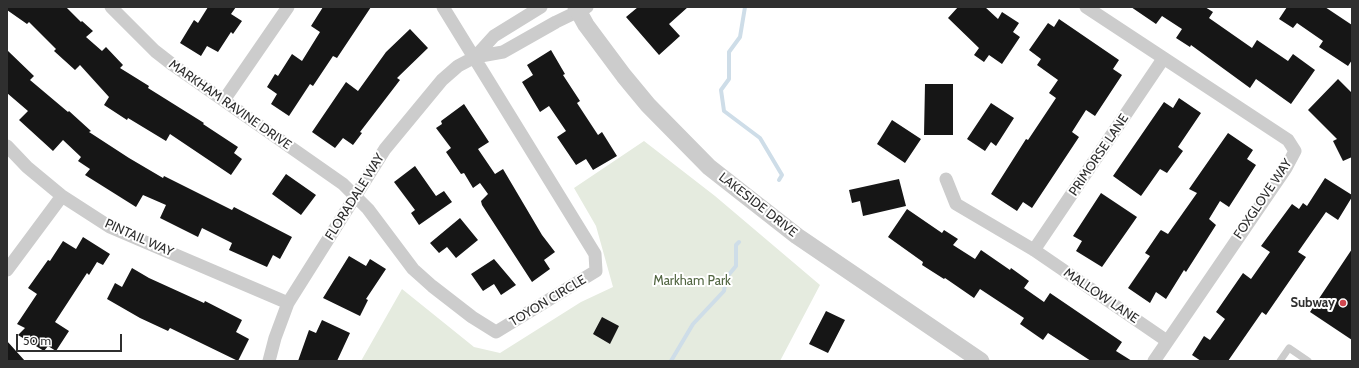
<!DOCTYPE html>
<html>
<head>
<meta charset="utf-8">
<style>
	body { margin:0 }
	#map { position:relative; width:1359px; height:368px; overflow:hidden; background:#fff; font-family:Cabin,sans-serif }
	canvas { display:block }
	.frame { position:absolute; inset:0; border:8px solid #2f2f2f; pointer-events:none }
	.scale { position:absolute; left:16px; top:334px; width:106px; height:18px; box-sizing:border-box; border:2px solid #2f2f2f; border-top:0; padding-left:5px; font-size:12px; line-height:14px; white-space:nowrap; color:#2f2f2f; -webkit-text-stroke:3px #fff; paint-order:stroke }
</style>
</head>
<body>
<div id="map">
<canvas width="1359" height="368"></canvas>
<div class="frame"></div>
<div class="scale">50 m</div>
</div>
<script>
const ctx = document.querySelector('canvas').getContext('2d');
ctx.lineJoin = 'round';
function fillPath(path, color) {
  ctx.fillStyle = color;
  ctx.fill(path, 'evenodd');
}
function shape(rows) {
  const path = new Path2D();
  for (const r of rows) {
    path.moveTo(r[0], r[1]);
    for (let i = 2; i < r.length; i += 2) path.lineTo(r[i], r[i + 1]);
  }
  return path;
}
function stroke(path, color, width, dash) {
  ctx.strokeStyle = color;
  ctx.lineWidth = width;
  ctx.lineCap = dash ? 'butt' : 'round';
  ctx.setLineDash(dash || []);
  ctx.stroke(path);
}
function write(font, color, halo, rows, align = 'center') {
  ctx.font = font + ' Cabin,sans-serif';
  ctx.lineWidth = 4;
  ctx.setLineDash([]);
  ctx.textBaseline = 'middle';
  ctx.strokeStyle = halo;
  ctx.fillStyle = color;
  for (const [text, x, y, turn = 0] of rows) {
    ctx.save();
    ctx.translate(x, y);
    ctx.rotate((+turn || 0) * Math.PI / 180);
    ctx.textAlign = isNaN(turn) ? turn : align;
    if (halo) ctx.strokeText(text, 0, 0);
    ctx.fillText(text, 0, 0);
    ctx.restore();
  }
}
const green = shape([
	[644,141,715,196,820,285,780,361,361,361,402,289,474,347,500,353,581,302,613,287,596,226,574,188]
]);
const stream = shape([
	[745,7,740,37,729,52,729,79,721,90,724,111,760,138,782,175,779,180],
	[671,361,693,324,724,291,726,278,736,266,736,245,739,242]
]);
const building = shape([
	[7,7,66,7,81,22,82,21,93,31,86,37,102,51,106,47,123,65,120,68,149,86,148,88,204,123,203,124,238,147,234,153,242,159,231,175,170,134,166,141,128,118,127,120,104,105,109,97,80,65,75,70,54,51,56,49,29,22,27,24,7,10],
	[208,7,236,7,231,14,242,21,233,34,231,32,218,52,207,46,201,56,180,43,194,20,198,23],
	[323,7,371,7,337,58,333,56,313,86,310,84,289,116,271,104,277,94,267,87,275,74,278,76,292,54,302,61,320,32,311,26],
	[638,7,688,7,669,24,680,36,659,55,626,17],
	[958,7,985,7,998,19,1002,12,1019,23,1013,32,1020,37,1002,64,989,55,984,62,974,55,979,48,948,18],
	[1131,7,1205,7,1213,12,1209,18,1252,48,1257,40,1288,61,1293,54,1315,70,1291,104,1256,79,1250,88,1191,45,1190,47,1176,38,1182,29,1162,16,1156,24],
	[1287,7,1325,7,1352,25,1352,60,1348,66,1319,47,1323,41,1297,23,1293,28,1279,19],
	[1059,19,1119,60,1113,69,1122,75,1095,116,1086,110,1072,132,1079,137,1032,208,1023,202,1017,211,991,194,1026,139,1028,140,1056,98,1049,93,1058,80,1037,65,1041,59,1029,50,1048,23,1054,27],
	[410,29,428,48,397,78,400,80,360,132,362,133,353,145,343,138,335,148,312,132,346,82,358,91,386,52],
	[7,50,34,76,30,80,68,112,69,111,91,131,89,132,129,158,163,178,164,176,232,210,234,207,292,237,280,259,273,255,267,267,229,250,232,243,202,228,198,237,160,218,166,205,143,195,136,207,85,175,90,169,78,161,81,157,63,140,53,151,19,120,28,111,7,93],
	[551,50,565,74,563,75,580,101,577,103,598,135,602,132,617,156,593,170,586,159,576,165,557,137,566,131,549,106,540,112,522,82,533,75,527,65],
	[1338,79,1352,93,1352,157,1343,161,1333,141,1337,139,1308,110],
	[925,84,953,84,953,135,924,135],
	[1179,98,1201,113,1178,147,1183,151,1167,173,1160,169,1141,196,1113,176,1164,102,1173,108],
	[991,103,1014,118,996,146,991,142,985,151,967,139],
	[464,104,489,142,478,149,495,174,503,169,542,235,555,252,544,260,550,269,532,282,482,205,481,201,488,194,480,183,473,188,464,173,461,174,446,152,451,148,436,128,442,124,441,121],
	[892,120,921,139,905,163,877,144],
	[1228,133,1253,150,1247,159,1256,165,1229,207,1220,201,1209,219,1216,225,1186,272,1184,270,1166,299,1156,292,1150,303,1128,288,1150,256,1145,253,1160,231,1161,230,1168,234,1197,193,1189,189],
	[415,166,436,196,444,191,452,202,419,225,411,213,415,210,394,182],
	[286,174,316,195,301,215,272,194],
	[1325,178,1352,195,1352,197,1338,220,1326,212,1298,252,1306,257,1266,315,1262,312,1228,361,1201,361,1192,355,1204,336,1210,340,1225,319,1216,312,1243,273,1251,279,1270,252,1261,246,1292,204,1299,209,1303,203,1307,206],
	[899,179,906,206,863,216,860,201,852,203,849,190],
	[1101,193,1137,217,1102,267,1076,251,1082,241,1073,236],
	[907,209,942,233,944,230,958,239,953,245,975,259,981,250,1010,270,1011,268,1029,281,1024,288,1044,302,1050,293,1122,342,1116,351,1132,361,1091,361,1048,333,1043,340,1020,324,1024,318,980,289,974,298,945,278,944,279,922,265,923,262,888,237],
	[460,218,478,240,456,258,447,247,439,253,430,243],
	[83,237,110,254,103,265,97,262,89,275,87,273,55,322,69,331,56,351,48,346,44,351,18,335,25,328,17,324,37,294,28,288,48,260,50,261,63,241,76,249],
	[1352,249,1352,340,1310,312],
	[349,256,366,266,370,259,386,269,366,299,368,300,360,316,323,298],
	[494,259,516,285,501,295,494,284,483,291,471,274],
	[132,268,149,278,204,303,205,301,242,320,236,332,249,339,238,361,170,328,168,331,140,318,107,299,115,283,122,287],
	[826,311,845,320,828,353,809,344],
	[602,317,619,326,610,344,593,334],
	[322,320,350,333,337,361,298,361,309,330,316,333],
	[7,341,25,361,7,361]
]);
const service = shape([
	[1280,361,1289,348,1308,361]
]);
const minor = shape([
	[111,7,155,51,173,65,343,184,368,209,413,269,432,286,472,317,496,332,596,271,595,254,443,7],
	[1086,7,1288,140,1295,151,1286,168,1154,361],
	[475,57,503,52,556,22,587,7],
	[224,100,288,7],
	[7,146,27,167,62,196,110,227,288,303],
	[946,179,956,204,1034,250,1167,341],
	[1034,250,1163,59],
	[7,270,62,196],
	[269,361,275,338,288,303,385,149,442,80,458,66,475,57,494,36,541,7]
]);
const tertiary = shape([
	[576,7,586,25,624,76,648,105,709,167,797,236,981,361]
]);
const markers = [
	[1343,303,4,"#d0474f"]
];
const streetNames = [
	["MARKHAM RAVINE DRIVE",230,105,35],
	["PRIMORSE LANE",1099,155,-56],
	["FLORADALE WAY",355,197,-58],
	["FOXGLOVE WAY",1263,199,-56],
	["LAKESIDE DRIVE",758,205,38],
	["PINTAIL WAY",139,238,24],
	["MALLOW LANE",1101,296,34],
	["TOYON CIRCLE",548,301,-31]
];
const parkNames = [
	["Markham Park",692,281]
];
const poiNames = [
	["Subway",1335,303]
];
fillPath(green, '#e5ebdf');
stroke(stream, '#cedde8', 4);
fillPath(building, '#161616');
stroke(service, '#ccc', 7);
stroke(minor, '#ccc', 13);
stroke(tertiary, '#ccc', 17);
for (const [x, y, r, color] of markers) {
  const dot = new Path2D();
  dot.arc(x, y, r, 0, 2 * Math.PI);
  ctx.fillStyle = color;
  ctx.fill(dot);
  stroke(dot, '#fff', 1.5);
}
write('13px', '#2f2f2f', '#fff', streetNames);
write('13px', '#526642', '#fff', parkNames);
write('bold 13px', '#2f2f2f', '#fff', poiNames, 'right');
</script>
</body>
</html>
